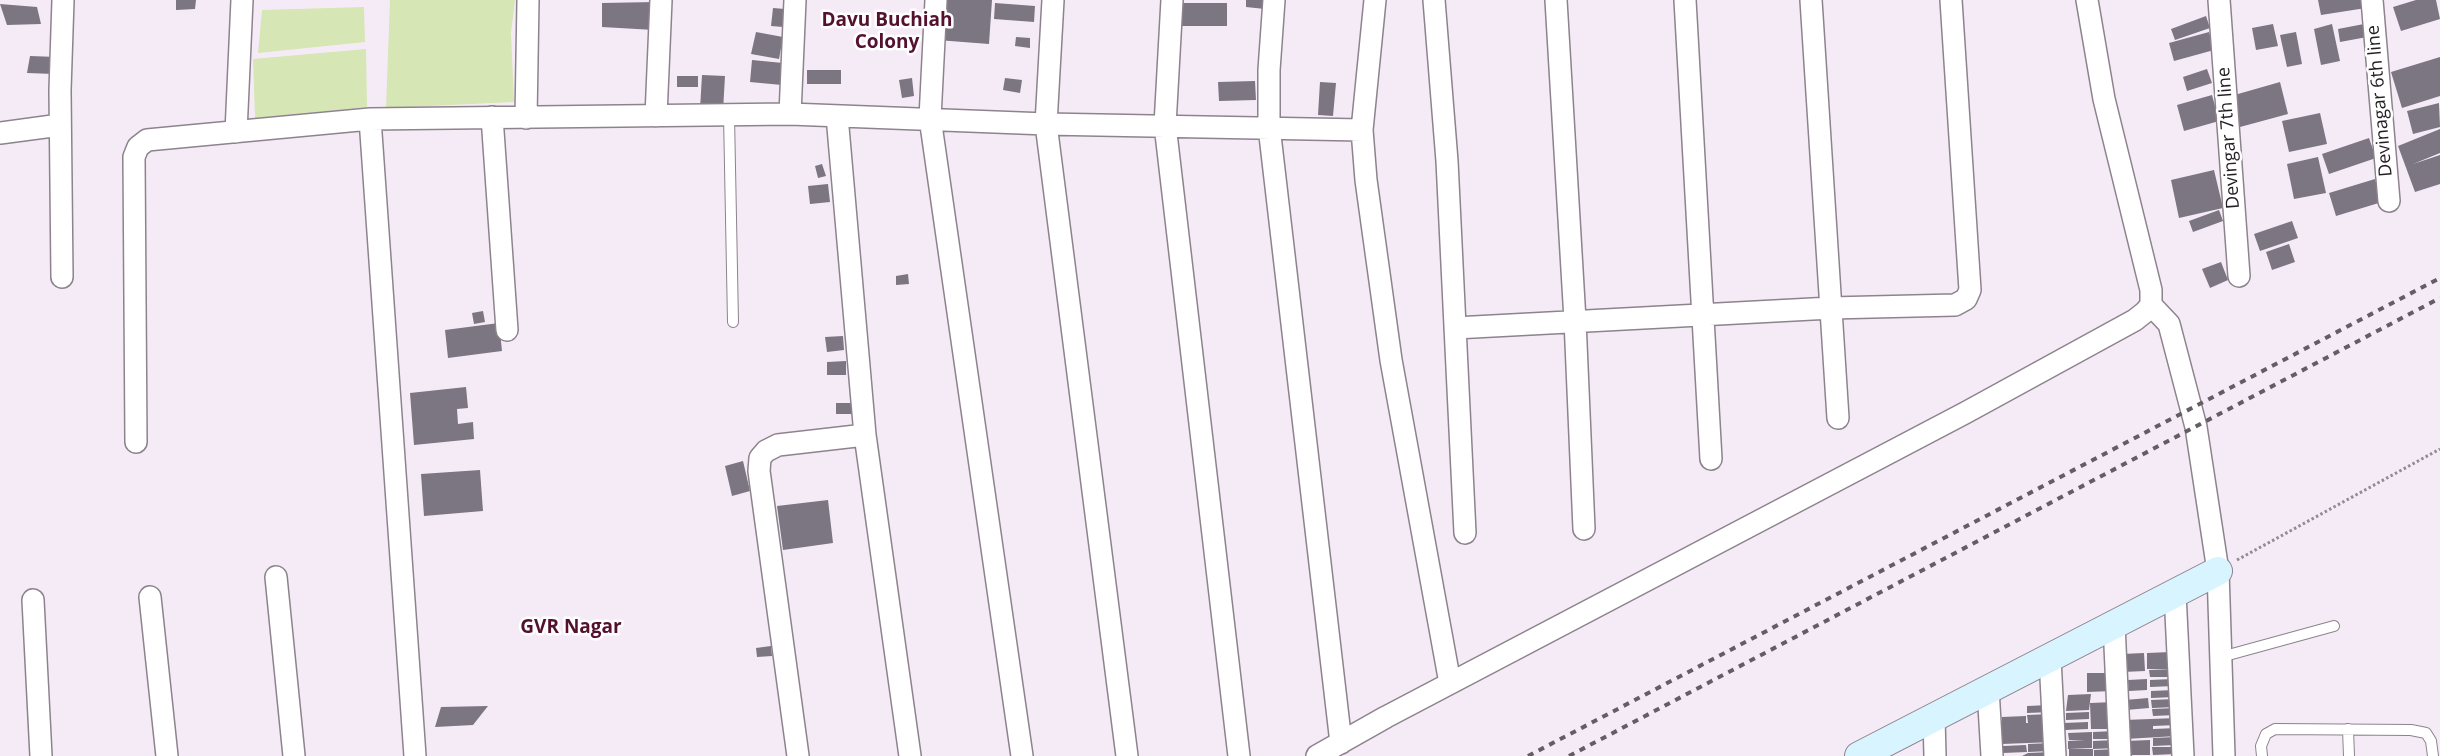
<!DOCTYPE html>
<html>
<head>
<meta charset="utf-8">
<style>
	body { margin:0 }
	canvas { display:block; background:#f5ebf6 }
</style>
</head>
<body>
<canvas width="2440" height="756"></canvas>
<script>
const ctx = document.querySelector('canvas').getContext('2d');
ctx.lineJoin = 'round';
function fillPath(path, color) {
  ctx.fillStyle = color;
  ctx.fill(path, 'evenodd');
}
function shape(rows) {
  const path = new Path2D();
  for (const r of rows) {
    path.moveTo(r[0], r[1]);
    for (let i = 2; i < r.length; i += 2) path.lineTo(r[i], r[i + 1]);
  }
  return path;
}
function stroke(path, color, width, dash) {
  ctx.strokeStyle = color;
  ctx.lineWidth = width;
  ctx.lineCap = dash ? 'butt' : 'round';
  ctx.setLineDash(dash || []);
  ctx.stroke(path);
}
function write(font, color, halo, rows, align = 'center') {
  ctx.font = font + ' "Open Sans",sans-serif';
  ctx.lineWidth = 5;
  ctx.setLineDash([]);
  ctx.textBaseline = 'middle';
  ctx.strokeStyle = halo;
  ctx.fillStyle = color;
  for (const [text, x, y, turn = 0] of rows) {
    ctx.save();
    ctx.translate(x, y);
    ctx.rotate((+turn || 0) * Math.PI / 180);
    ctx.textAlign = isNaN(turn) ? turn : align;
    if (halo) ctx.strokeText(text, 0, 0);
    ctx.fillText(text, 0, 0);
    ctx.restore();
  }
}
const green = shape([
	[390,0,515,0,511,33,514,102,386,108],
	[364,7,365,42,258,53,262,10],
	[366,49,367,107,255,118,253,59]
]);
const building = shape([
	[176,0,196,0,195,9,176,10],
	[940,0,992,0,989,44,937,40],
	[1246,0,1266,0,1265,9,1246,7],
	[2318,0,2365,0,2366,8,2321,15],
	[2416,0,2436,0,2440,19,2401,31,2393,7],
	[655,2,654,30,602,27,602,3],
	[995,3,1035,6,1034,22,994,19],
	[1180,3,1227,3,1227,26,1180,26],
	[0,4,37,7,41,24,7,25],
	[773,8,785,9,783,27,771,26],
	[2206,16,2210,28,2175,40,2171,29],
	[2273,24,2278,46,2256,50,2252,28],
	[2332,24,2340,61,2321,65,2314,29],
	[2364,24,2367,37,2340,42,2338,29],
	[756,32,783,37,779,59,751,54],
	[2209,32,2214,50,2174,61,2169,43],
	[2296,32,2302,64,2287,67,2280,35],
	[1016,37,1030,38,1030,48,1015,46],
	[30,56,57,57,54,74,27,73],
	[2440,57,2440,96,2402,108,2391,72],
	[752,60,783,63,782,85,750,82],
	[2207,69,2212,83,2187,91,2183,77],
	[807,70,841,70,841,84,807,84],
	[702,75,725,76,723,111,700,109],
	[677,76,698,76,698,87,677,87],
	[912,78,914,96,902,98,899,80],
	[1005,78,1022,80,1020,93,1003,90],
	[1255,81,1256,100,1219,101,1218,82],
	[1320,82,1336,83,1333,116,1318,115],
	[2280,82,2288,114,2240,127,2231,96],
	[2212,95,2219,121,2184,131,2177,105],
	[2439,103,2440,127,2413,134,2407,111],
	[2320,113,2327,144,2289,152,2282,121],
	[2440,129,2440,153,2413,164,2440,155,2440,184,2415,192,2398,146],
	[2369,138,2376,158,2329,174,2322,154],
	[2318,157,2326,193,2294,199,2287,164],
	[822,164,826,176,818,178,815,166],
	[2214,170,2223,208,2179,218,2171,180],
	[2375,179,2382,202,2336,216,2329,193],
	[828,184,830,202,810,204,808,186],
	[2219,210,2223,221,2193,232,2189,221],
	[2292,221,2298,238,2260,251,2254,234],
	[2289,244,2295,262,2272,270,2266,252],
	[2221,262,2228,280,2210,288,2202,269],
	[908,274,909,284,896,285,896,276],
	[483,311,485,322,474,324,472,313],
	[499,323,502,351,448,358,445,330],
	[843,336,844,350,827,352,825,337],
	[846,361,846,375,827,375,827,362],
	[466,387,468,408,457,409,458,424,473,422,474,439,414,445,410,393],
	[836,403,853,403,853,414,836,414],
	[743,461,750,491,732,496,725,466],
	[480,470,483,511,424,516,421,474],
	[828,500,833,543,783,550,777,506],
	[771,646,772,656,757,657,756,648],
	[2171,652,2171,669,2147,669,2147,653],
	[2144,653,2145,671,2123,672,2122,654],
	[2173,669,2173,677,2150,677,2149,670],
	[2087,673,2113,673,2113,691,2087,692],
	[2147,679,2147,690,2129,691,2128,680],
	[2173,679,2174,686,2150,687,2150,680],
	[2174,690,2174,697,2151,698,2151,691],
	[2091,694,2089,710,2066,711,2068,695],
	[2148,698,2149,708,2126,710,2125,700],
	[2175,699,2175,707,2152,708,2151,700],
	[2114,702,2115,729,2091,729,2090,703],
	[2050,705,2051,712,2027,713,2027,706],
	[488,706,473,725,435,727,441,707],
	[2176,708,2176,715,2153,716,2152,709],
	[2089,712,2089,719,2066,720,2066,713],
	[2051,714,2054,742,2002,744,2002,717,2026,716,2026,723,2040,723,2028,723,2027,715],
	[2177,718,2177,725,2153,726,2153,729,2177,728,2177,736,2125,739,2124,720],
	[2088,722,2088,729,2065,730,2064,723],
	[2116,731,2116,739,2093,739,2093,732],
	[2092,732,2092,748,2068,749,2068,741,2085,740,2069,740,2068,733],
	[2176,737,2176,745,2153,746,2153,738],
	[2116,740,2117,748,2093,749,2093,741],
	[2150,740,2150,755,2127,755,2126,741],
	[2051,743,2051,751,2028,752,2028,744],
	[2026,745,2027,752,2003,753,2003,746],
	[2152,747,2176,747,2176,754,2153,755],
	[2069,749,2093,749,2093,756,2069,756],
	[2118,749,2118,756,2094,756,2094,750],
	[2051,752,2051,756,2022,756,2028,753]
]);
const path = shape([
	[2237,560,2440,449]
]);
const lane = shape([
	[729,115,733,322],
	[2221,657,2334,626],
	[2348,729,2349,756],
	[2262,756,2261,746,2266,734,2275,729,2411,730,2426,733,2431,741,2433,756]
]);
const street = shape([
	[936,0,930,118,1022,756],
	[1172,0,1165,125,1239,756],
	[1274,0,1269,70,1269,127,1341,743],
	[1375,0,1362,130,1366,180,1391,360,1450,683],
	[1434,0,1447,161,1465,533],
	[1556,0,1575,320,1584,529],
	[1685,0,1711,459],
	[1811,0,1838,418],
	[2219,0,2239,276],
	[2372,0,2389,201],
	[790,114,795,0],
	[656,116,661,0],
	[837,116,865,435,910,756],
	[492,117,507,330],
	[526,118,528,0],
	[370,119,415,756],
	[236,132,242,0],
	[0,133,60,125],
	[62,277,60,90,63,0],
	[2151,305,2169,324,2196,427,2218,571,2224,756],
	[1455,328,1831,308,1955,305,1966,299,1970,290,1951,0],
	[136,442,134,157,138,147,147,140,370,119,790,114,1046,124,1053,0],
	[276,577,294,756],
	[2175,593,2183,756],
	[150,597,167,756],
	[33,600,41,756],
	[2114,624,2120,756],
	[2050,658,2055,756],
	[1988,689,1992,756],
	[1934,717,1935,756],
	[798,756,759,471,760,458,766,451,778,445,865,435],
	[1127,756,1046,124,1362,130],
	[1317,756,1386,717,1965,413,2135,320,2145,312,2151,305,2151,290,2104,99,2087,0]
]);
const secondary = shape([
	[1859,756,2218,571]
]);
const rail = shape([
	[1528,756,2440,278],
	[1569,756,2440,298]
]);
const streetNames = [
	["Devinagar 6th line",2380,101,-95],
	["Devingar 7th line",2229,138,-94]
];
const neighbourhoodNames = [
	["Davu Buchiah",887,21],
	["Colony",887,43],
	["GVR Nagar",571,628]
];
fillPath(green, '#d6e6b5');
fillPath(building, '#7b7681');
stroke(lane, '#8d838d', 12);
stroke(street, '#8d838d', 24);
stroke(secondary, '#8d838d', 30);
stroke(path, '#928b93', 3, [2.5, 2.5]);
stroke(lane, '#fff', 10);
stroke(street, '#fff', 21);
stroke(secondary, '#d8f4fe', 28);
stroke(rail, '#645e64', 4, [6, 6]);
write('18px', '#221e22', '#fff', streetNames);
write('bold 19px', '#53112e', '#fff', neighbourhoodNames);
</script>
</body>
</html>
